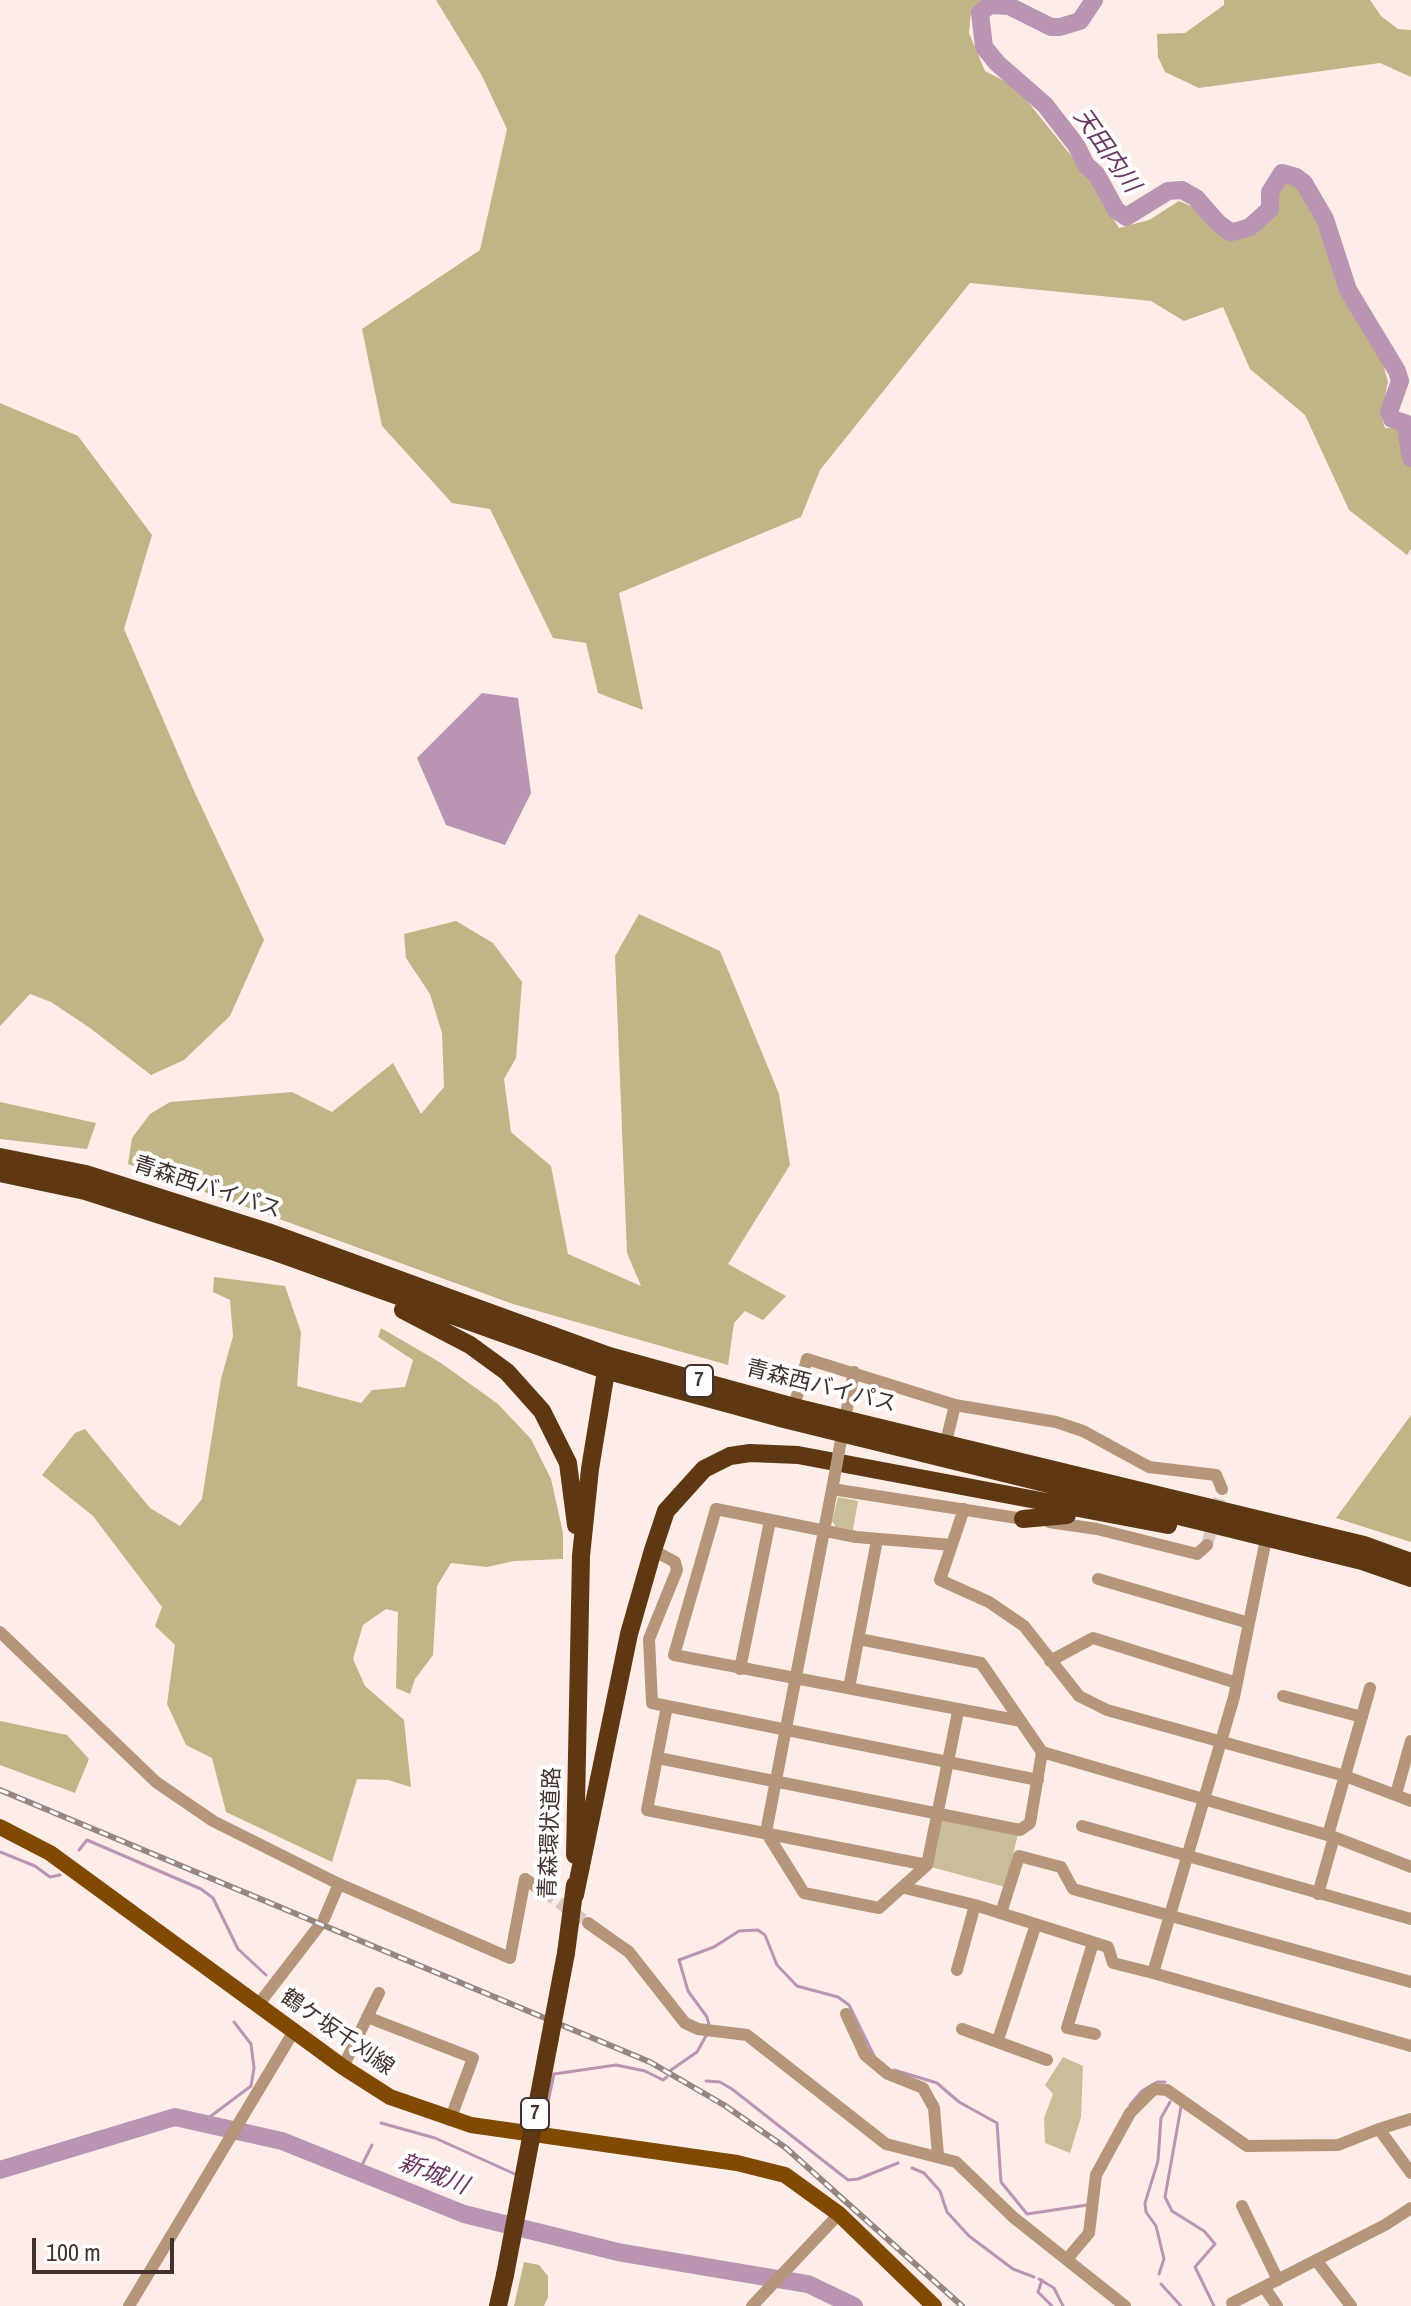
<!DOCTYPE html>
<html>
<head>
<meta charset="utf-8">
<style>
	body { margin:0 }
	#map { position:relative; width:1411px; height:2306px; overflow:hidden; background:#fdede9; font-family:"Archivo Narrow",sans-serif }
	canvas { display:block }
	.scale { position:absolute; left:32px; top:2238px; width:142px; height:36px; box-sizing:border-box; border:4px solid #41322e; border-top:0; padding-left:10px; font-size:24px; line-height:28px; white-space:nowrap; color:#41322e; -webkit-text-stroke:6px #fefefe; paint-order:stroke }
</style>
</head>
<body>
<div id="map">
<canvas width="1411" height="2306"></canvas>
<div class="scale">100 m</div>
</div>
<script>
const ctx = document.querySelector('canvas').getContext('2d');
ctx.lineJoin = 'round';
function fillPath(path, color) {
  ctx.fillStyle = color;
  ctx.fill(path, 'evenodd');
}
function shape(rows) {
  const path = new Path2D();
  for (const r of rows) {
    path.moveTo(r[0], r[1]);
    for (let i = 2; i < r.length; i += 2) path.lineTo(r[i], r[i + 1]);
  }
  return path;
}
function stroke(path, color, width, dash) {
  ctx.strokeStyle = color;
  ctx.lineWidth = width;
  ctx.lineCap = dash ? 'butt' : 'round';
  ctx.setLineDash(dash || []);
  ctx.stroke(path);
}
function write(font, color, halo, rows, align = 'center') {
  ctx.font = font + ' "Archivo Narrow","Noto Sans JP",sans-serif';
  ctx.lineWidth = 8;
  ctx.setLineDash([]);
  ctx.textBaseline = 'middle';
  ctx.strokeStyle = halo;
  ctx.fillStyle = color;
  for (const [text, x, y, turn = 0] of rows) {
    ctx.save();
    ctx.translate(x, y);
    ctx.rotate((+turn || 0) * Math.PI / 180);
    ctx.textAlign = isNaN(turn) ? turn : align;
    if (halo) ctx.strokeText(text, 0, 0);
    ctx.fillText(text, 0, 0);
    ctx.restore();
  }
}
const green = shape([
	[838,1497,858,1501,853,1530,836,1527,832,1521],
	[945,1819,1018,1834,1005,1887,931,1867,940,1823],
	[1063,2057,1083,2066,1081,2117,1070,2153,1045,2143,1044,2118,1053,2094,1045,2085]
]);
const forest = shape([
	[436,0,989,0,971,12,969,33,985,71,1016,87,1089,178,1119,228,1149,220,1179,201,1200,210,1219,233,1229,237,1242,237,1267,220,1277,207,1277,186,1289,180,1300,189,1310,204,1341,287,1380,353,1388,382,1381,415,1385,428,1397,428,1403,452,1411,453,1411,549,1407,555,1349,510,1305,415,1250,369,1223,307,1184,321,1151,301,970,283,820,470,801,517,619,593,643,710,598,693,586,643,553,638,490,509,452,503,382,426,362,329,480,250,507,129,481,74],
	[1224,0,1370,0,1381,16,1398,29,1411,30,1411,77,1380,63,1199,88,1165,72,1158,57,1157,34,1185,33,1224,5],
	[0,403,78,436,152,535,124,629,194,791,264,940,230,1016,184,1060,151,1075,90,1028,51,1002,30,994,0,1026],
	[639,914,720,951,779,1094,790,1165,728,1264,786,1296,763,1320,745,1311,734,1323,728,1365,513,1304,128,1164,132,1138,150,1114,170,1102,292,1092,332,1112,393,1063,421,1114,444,1087,442,1033,430,994,406,958,404,934,456,921,493,943,522,982,516,1058,504,1079,511,1132,551,1166,568,1254,641,1286,627,1253,615,956],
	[0,1102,96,1123,87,1149,0,1139],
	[214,1277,285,1286,301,1332,297,1386,361,1403,372,1390,405,1387,413,1360,378,1337,381,1328,441,1363,498,1404,531,1439,551,1479,563,1533,563,1559,514,1561,487,1567,451,1563,437,1586,433,1655,415,1679,410,1694,396,1688,398,1612,386,1609,363,1625,353,1659,365,1686,404,1720,411,1787,388,1780,357,1779,332,1862,226,1812,212,1758,186,1745,167,1704,175,1645,155,1626,162,1607,93,1516,42,1475,75,1433,85,1429,150,1508,180,1526,202,1499,221,1379,233,1336,230,1300,213,1292],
	[1411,1415,1411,1542,1336,1518],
	[0,1721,67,1735,89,1759,75,1793,0,1765],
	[524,2262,539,2265,548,2276,548,2297,544,2306,514,2306]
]);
const water = shape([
	[482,693,518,698,531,793,505,845,446,825,417,758]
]);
const stream = shape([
	[79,1850,87,1840,201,1889,213,1898,238,1949,266,1975],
	[0,1852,35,1866,50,1877,60,1875],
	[709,2025,707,2017,688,1991,679,1960,714,1947,739,1931,758,1930,765,1935,777,1965,797,1986,838,1997,849,2005,874,2056],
	[671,2070,697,2052,707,2034],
	[894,2070,937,2083,959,2102,997,2123,1001,2182,1027,2214,1087,2205],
	[706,2081,720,2082,732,2089,848,2180,858,2179,898,2163],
	[1130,2105,1142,2091,1157,2082,1165,2082],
	[1181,2107,1165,2197,1172,2211,1204,2231,1215,2244,1195,2267,1214,2306],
	[544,2121,554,2074,616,2065,645,2071,663,2080,667,2077],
	[203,2122,251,2086,254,2068,251,2044,234,2022],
	[381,2123,435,2138,517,2175],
	[912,2168,924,2173,940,2191,947,2212,969,2236,1013,2269,1034,2277],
	[359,2171,372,2145],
	[1159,2274,1164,2259,1156,2226,1146,2212,1145,2203,1158,2161,1161,2118,1170,2102],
	[1039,2279,1054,2288,1063,2306],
	[1042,2280,1038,2292,1052,2306],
	[1161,2284,1181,2306]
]);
const river = shape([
	[1094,0,1080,21,1060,27,1051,27,1009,6,990,5,980,13,984,47,997,63,1045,105,1076,145,1086,165,1097,175,1116,210,1126,217,1168,191,1182,190,1196,198,1218,223,1230,232,1237,231,1250,227,1270,209,1270,192,1282,173,1296,177,1304,183,1325,219,1348,290,1397,371,1400,381,1389,412,1392,419,1405,423,1411,458],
	[0,2170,175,2117,282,2141,464,2214,618,2252,808,2284,854,2306]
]);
const minorTunnel = shape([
	[1207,1545,1222,1489],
	[544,1892,588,1923]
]);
const minor = shape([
	[794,1407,807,1359,955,1405,1056,1422,1083,1431,1149,1467,1216,1475,1222,1489],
	[946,1442,955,1405],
	[839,1451,854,1372],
	[834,1479,766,1832,804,1893,879,1908,927,1865,958,1712],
	[832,1489,1030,1520],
	[964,1509,940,1580,989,1602,1024,1626,1079,1696,1107,1710,1345,1776,1411,1801],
	[1049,1522,1097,1529,1197,1554,1207,1545],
	[1266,1539,1234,1697,1153,1973,1411,2046],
	[952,1545,856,1537,716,1509,674,1655,1021,1721],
	[653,1550,675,1562,677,1570,649,1639,652,1703,1038,1780],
	[1098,1579,1249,1623],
	[0,1632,156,1782,213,1821,339,1884,510,1958,525,1879,544,1892],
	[859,1639,981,1663,1042,1752,1334,1837,1411,1867],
	[1050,1661,1093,1638,1237,1683],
	[740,1669,770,1521],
	[849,1688,877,1540],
	[1283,1696,1362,1717],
	[667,1706,647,1810,927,1865],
	[658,1758,1020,1830,1030,1823,1042,1752],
	[1396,1794,1411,1741],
	[1082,1826,1411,1919],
	[1328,1835,1370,1688],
	[905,1888,975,1905,1108,1947,1113,1963,1153,1973],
	[1318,1894,1334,1837],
	[1001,1913,1019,1856,1061,1867,1073,1889,1411,1982],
	[324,1919,339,1884],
	[588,1923,629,1952,685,2023,698,2029,747,2035,886,2144,956,2162,1013,2217,1125,2306],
	[1093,1943,1067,2028,1095,2034],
	[957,1970,975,1905],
	[258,2005,319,1926],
	[846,2014,865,2055,888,2074,923,2088,934,2108,938,2155],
	[367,2017,473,2058,450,2120],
	[962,2029,1047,2060],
	[998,2040,1036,1924],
	[343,2067,379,1993],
	[1379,2129,1411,2119],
	[1242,2206,1278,2280],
	[1068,2258,1089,2233,1096,2175,1130,2113,1154,2089,1167,2090,1247,2146,1338,2145,1379,2129,1411,2173],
	[1316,2260,1351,2306],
	[1264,2287,1277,2306],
	[1232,2303,1385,2225,1411,2208],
	[129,2306,294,2031],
	[752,2306,839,2214]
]);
const major = shape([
	[0,1827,50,1853,343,2067,390,2097,471,2125,737,2163,785,2175,839,2214,934,2306]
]);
const highway = shape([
	[0,1157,86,1174,268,1232,609,1356,794,1407,1364,1545,1411,1562],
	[0,1173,85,1191,278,1253,605,1370,784,1419,1362,1561,1411,1578],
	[403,1310,470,1345,507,1372,542,1411,568,1463,576,1525],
	[1023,1519,1067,1515],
	[575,1855,581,1556,590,1469,608,1359],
	[575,1895,629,1634,653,1550,666,1511,704,1469,730,1456,750,1453,798,1455,1168,1525],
	[566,1953,575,1885],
	[498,2306,505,2275]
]);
const rail = shape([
	[0,1790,650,2062,724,2105,786,2148,962,2306]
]);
const minorBridge = shape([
	[834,1479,839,1451]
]);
const highwayBridge = shape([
	[505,2275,566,1953]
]);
const shields = [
	[699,1381,28],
	[535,2114,28]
];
const shieldNames = [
	["7",699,1381],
	["7",535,2114]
];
const streetNames = [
	["青森西バイパス",207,1188,18],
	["青森西バイパス",821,1387,14],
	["青森環状道路",551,1833,-88],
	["鶴ケ坂千刈線",337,2033,35]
];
const waterNames = [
	["天田内川",1106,151,55],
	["新城川",433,2175,21]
];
fillPath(green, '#c9be9a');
fillPath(forest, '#c1b487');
fillPath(water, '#ba94b3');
stroke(stream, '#ba94b3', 3);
stroke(river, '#ba94b3', 18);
stroke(minorTunnel, '#d7c8c4', 12, [12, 6]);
stroke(minor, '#b6967a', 12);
stroke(major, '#814a04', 16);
stroke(highway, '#5d3812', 18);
stroke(rail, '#958682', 6);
stroke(rail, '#fefefe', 3, [9]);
stroke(minorBridge, '#b6967a', 12);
stroke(highwayBridge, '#5d3812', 18);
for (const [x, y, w] of shields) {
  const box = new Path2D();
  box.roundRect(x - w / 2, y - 16, w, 32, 6);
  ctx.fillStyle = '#fefefe';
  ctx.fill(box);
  stroke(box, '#41322e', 2);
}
write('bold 20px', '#41322e', null, shieldNames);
write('22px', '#41322e', '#fefefe', streetNames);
write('italic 24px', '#673661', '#fefefe', waterNames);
</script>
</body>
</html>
